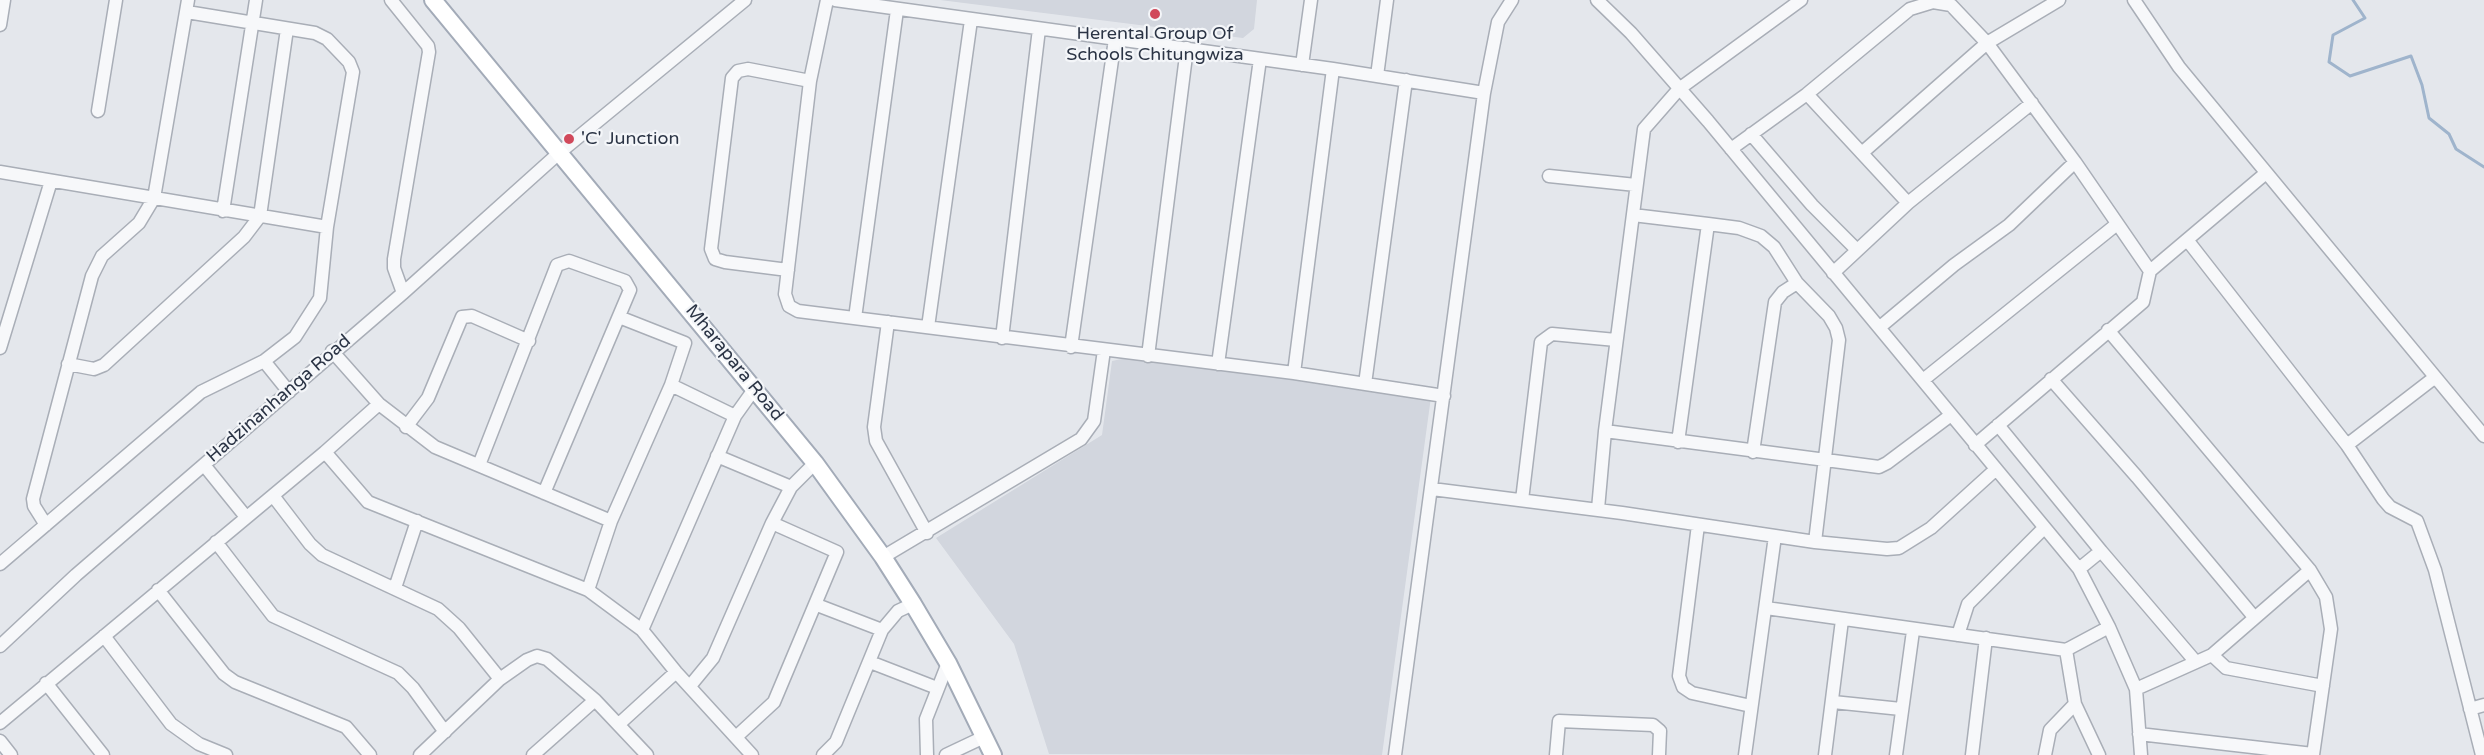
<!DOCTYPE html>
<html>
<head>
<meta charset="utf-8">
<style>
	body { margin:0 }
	canvas { display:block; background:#e4e7ec }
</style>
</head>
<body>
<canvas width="2484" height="755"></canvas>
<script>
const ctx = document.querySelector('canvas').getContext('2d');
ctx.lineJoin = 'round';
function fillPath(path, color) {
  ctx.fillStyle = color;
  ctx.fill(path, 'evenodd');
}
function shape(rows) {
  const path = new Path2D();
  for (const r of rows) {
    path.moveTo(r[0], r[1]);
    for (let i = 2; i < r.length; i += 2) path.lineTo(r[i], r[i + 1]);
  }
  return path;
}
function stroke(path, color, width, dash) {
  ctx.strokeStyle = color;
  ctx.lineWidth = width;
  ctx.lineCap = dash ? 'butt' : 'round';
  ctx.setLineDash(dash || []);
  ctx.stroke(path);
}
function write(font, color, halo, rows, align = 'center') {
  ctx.font = font + ' "Varela Round",sans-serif';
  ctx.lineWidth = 4.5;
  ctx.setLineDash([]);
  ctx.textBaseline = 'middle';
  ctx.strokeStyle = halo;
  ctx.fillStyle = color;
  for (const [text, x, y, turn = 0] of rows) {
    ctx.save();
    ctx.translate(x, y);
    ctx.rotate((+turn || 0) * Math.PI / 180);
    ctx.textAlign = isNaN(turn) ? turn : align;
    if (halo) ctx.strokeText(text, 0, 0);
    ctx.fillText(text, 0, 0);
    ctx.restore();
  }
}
const built = shape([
	[940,0,1257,0,1254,29,1243,38],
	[1126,358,1431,397,1382,755,1049,754,1014,644,936,538,1102,435,1112,361]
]);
const stream = shape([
	[2353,0,2365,18,2333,35,2329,62,2350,76,2411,56,2422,85,2429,118,2449,134,2456,149,2484,167]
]);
const minor = shape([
	[391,0,428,46,429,52,394,259,394,268,403,293],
	[827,0,810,81,785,294,789,306,798,311,1294,373,1444,396],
	[835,0,1333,69,1484,93],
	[1597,0,1631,33,1708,121,2079,569,2109,627,2136,689,2141,755],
	[2134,0,2179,67,2484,436],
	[187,12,315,33,327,39,349,62,353,72,327,227,320,298,295,337,264,361,289,392],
	[0,25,4,0],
	[1302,65,1311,0],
	[1377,76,1387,0],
	[1807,94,1908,203],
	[98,111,116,0],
	[1751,134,1812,205,1856,249],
	[1731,149,1807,94,1910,9,1933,2,1951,5,1987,43,2075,162,2150,271,2143,302,1975,445],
	[1863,152,1987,43,2059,0],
	[0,172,327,227],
	[1549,176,1636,185],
	[223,211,256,0],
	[1633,215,1708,224,1678,442],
	[1708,224,1739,228,1761,236,1774,247,1797,283],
	[2188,241,2347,445,2383,499,2390,507,2417,521,2435,570,2482,755],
	[788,270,725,262,715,259,711,249,732,78,738,71,748,69,810,81],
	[2150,271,2266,173],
	[1833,273,1908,203,2032,103],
	[619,317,685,343,671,385,611,521,435,447,379,404,325,452,368,502,588,590,642,630,676,672,752,755],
	[855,318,897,10],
	[888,322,874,427,876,441,927,533],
	[928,327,971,20],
	[1880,327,1954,265,2009,225,2075,162],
	[2108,330,2310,570,2326,597,2331,629,2313,755],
	[1002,338,1039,29],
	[1071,347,1115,39],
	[0,348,51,181],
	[332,351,379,404],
	[1148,356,1187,48],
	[68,364,94,369,104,365,244,237,260,216,287,29],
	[1218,364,1260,59],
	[1294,373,1333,69],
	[2051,379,2137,477,2254,617],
	[1923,380,2117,224],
	[1365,384,1406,80],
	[671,385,735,416],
	[1998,425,2101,551],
	[406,427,428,398,462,317,472,316,529,341],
	[1605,431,1879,467,1887,463,1951,415],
	[2347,445,2434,378],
	[1753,452,1775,302,1783,292,1797,283,1829,316,1836,328,1839,340,1815,542],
	[717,456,791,487],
	[204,465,246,517],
	[479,465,557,265,569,261,625,281,630,290,544,493],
	[1432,489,1622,513,1815,542,1887,549,1899,548,1931,528,1995,470],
	[274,497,310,544,322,555,438,609,459,628,500,679],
	[1522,500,1541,342,1552,334,1616,340],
	[1598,509,1605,431,1644,129,1679,89,1801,0],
	[46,525,34,506,33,499,92,276,102,256,139,223,154,198,188,0],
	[1698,525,1679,676,1683,687,1692,693,1751,706],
	[216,542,273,616,398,673,413,688,445,732],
	[883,557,1081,439,1094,421,1104,350],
	[0,564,201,392,264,361],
	[2079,569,2101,551,2195,661],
	[395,588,417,521],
	[158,590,224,674,235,682,346,727,370,755],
	[588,590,611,521],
	[817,605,882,630],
	[1766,608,2066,650,2109,627],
	[642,630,735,416,755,388],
	[1958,635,1968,604,2043,529],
	[104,636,171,724,199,744,226,755],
	[0,646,76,575,403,293,559,153,745,0],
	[2066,650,2075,704,2099,755],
	[2212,655,2226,668,2323,686],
	[870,662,937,688],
	[46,683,103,755],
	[690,686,713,658,772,523,791,487,815,463],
	[2136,689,2212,655,2310,570],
	[1833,702,1901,709],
	[2470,709,2484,705],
	[0,723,325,452],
	[619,724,676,672],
	[2139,734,2313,754],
	[736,737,774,702,837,552,772,523],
	[0,741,11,755],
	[420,755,500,679,527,660,537,656,547,659,595,700,647,755],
	[533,755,595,700],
	[823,755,836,742,882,630,898,611,913,604],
	[927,755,926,719,948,663],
	[946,755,984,737],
	[1395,755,1484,93,1498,22,1512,0],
	[1556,755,1559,721,1653,725,1660,731,1659,755],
	[1745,755,1775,536],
	[1825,755,1842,620],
	[1896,755,1913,631],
	[1972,755,1986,638],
	[2045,755,2050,730,2075,704]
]);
const major = shape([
	[433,0,815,463,883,557,913,604,948,663,993,755]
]);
const markers = [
	[1155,14,6,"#d1495b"],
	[569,139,6,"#d1495b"]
];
const poiNames = [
	["Herental Group Of",1155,34],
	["Schools Chitungwiza",1155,55],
	["'C' Junction",581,139,"left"]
];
const streetNames = [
	["Mharapara Road",734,363,51],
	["Hadzinanhanga Road",279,399,-41]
];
fillPath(built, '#d2d6de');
stroke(stream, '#9fb4cc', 3);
stroke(minor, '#a9aeb7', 15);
stroke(major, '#a3abb8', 20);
stroke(minor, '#f7f8fa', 12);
stroke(major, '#fff', 16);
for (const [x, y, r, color] of markers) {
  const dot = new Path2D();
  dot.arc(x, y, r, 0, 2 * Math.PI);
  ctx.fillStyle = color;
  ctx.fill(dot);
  stroke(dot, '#f4f6f9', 2);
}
write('18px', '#2b3445', '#f4f6f9', poiNames);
write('18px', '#2b3445', '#f4f6f9', streetNames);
</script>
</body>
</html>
